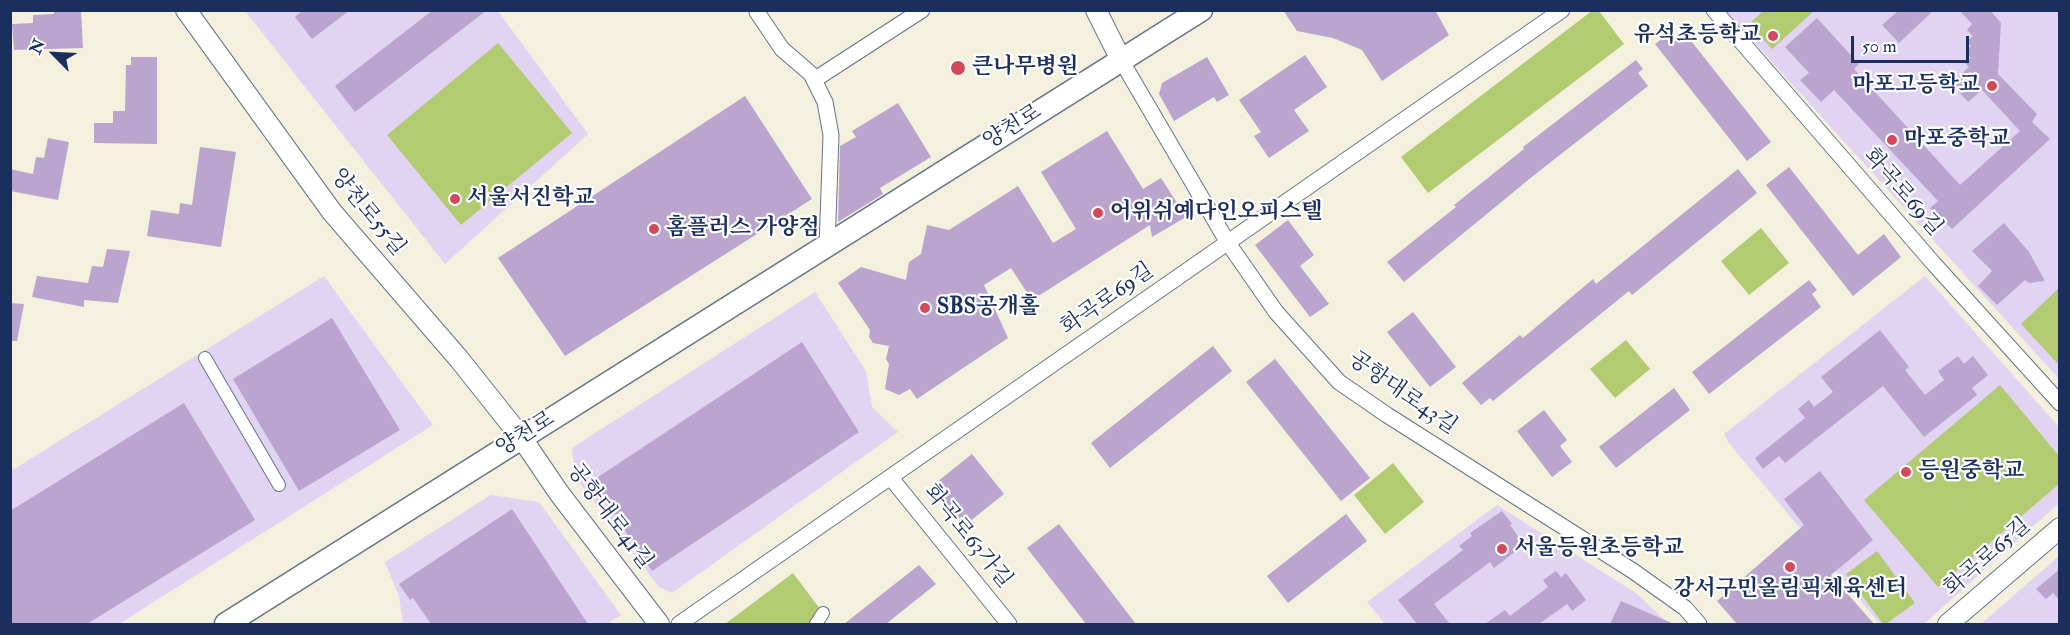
<!DOCTYPE html>
<html>
<head>
<meta charset="utf-8">
<style>
	body { margin:0 }
	#map { position:relative; width:2070px; height:635px; overflow:hidden; background:#f3f0de; font-family:"IM FELL Double Pica",serif }
	canvas { display:block }
	.frame { position:absolute; inset:0; border:12px solid #1b2f5e; pointer-events:none }
	.north { position:absolute; left:24px; top:24px; width:60px; height:60px; -webkit-text-stroke:4px #fff; paint-order:stroke; rotate:294deg; font-size:16px; font-weight:700; line-height:24px; text-align:center; color:#1b2f5e }
	.north::after { content:''; display:block; margin:auto; width:21px; height:27px; background:#1b2f5e; clip-path:polygon(50% 0,100% 100%,50% 72%,0 100%) }
	.scale { position:absolute; left:1851px; top:36px; width:118px; height:27px; box-sizing:border-box; border:3px solid #1b2f5e; border-top:0; padding-left:8px; font-size:18px; line-height:21px; white-space:nowrap; color:#1b2f5e; -webkit-text-stroke:4px #fff; paint-order:stroke }
</style>
</head>
<body>
<div id="map">
<canvas width="2070" height="635"></canvas>
<div class="frame"></div>
<div class="north">N</div>
<div class="scale">50 m</div>
</div>
<script>
const ctx = document.querySelector('canvas').getContext('2d');
ctx.lineJoin = 'round';
function fillPath(path, color) {
  ctx.fillStyle = color;
  ctx.fill(path, 'evenodd');
}
function shape(rows) {
  const path = new Path2D();
  for (const r of rows) {
    path.moveTo(r[0], r[1]);
    for (let i = 2; i < r.length; i += 2) path.lineTo(r[i], r[i + 1]);
  }
  return path;
}
function stroke(path, color, width, dash) {
  ctx.strokeStyle = color;
  ctx.lineWidth = width;
  ctx.lineCap = dash ? 'butt' : 'round';
  ctx.setLineDash(dash || []);
  ctx.stroke(path);
}
function write(font, color, halo, rows, align = 'center') {
  ctx.font = font + ' "IM FELL Double Pica","Noto Serif KR",serif';
  ctx.lineWidth = 4.5;
  ctx.setLineDash([]);
  ctx.textBaseline = 'middle';
  ctx.strokeStyle = halo;
  ctx.fillStyle = color;
  for (const [text, x, y, turn = 0] of rows) {
    ctx.save();
    ctx.translate(x, y);
    ctx.rotate((+turn || 0) * Math.PI / 180);
    ctx.textAlign = isNaN(turn) ? turn : align;
    if (halo) ctx.strokeText(text, 0, 0);
    ctx.fillText(text, 0, 0);
    ctx.restore();
  }
}
const built = shape([
	[245,11,498,11,588,134,445,264],
	[1725,11,2059,11,2059,379,1771,61],
	[324,276,433,425,119,624,11,624,11,471],
	[1925,276,2059,427,2059,503,1924,624,1880,624,1728,442,1724,434],
	[815,292,866,371,872,407,898,432,672,593,659,587,575,477,572,448],
	[491,495,539,502,621,615,606,624,403,624,399,596,385,562],
	[1497,505,1636,593,1669,624,1385,624,1367,602],
	[2059,556,2059,624,1981,624]
]);
const green = shape([
	[1593,10,1599,11,1624,44,1428,193,1401,157],
	[1763,11,1763,10,1814,11,1772,49,1749,24],
	[498,43,572,133,461,225,387,135],
	[1761,228,1789,263,1749,295,1721,261],
	[2059,288,2059,365,2021,324],
	[1626,340,1650,369,1615,398,1590,369],
	[2000,385,2059,456,2059,484,1938,587,1864,500],
	[1393,463,1424,502,1385,534,1354,495],
	[1877,551,1915,603,1886,624,1883,624,1846,574],
	[793,573,823,613,808,624,725,624]
]);
const building = shape([
	[54,10,81,10,83,48,14,50,12,24,33,23,33,15,54,14],
	[303,10,350,10,312,39,295,17],
	[433,10,487,10,355,112,335,86],
	[1283,10,1435,10,1449,35,1382,81,1362,50,1333,38,1297,31],
	[1899,10,1934,10,1899,43,1882,25],
	[1959,10,1990,10,2001,23,1998,74,2037,114,2032,122,2050,139,1952,229,1930,208,1938,201,1834,90,1821,102,1800,80,1809,73,1785,47,1817,18,1859,64,1854,69,1960,185,2020,131,1982,90,1968,102,1951,83,1969,67,1965,63,1971,58,1966,52,1971,46,1966,42,1973,36,1967,30,1972,24],
	[1684,32,1771,142,1747,161,1655,44,1670,33,1675,40],
	[1305,55,1327,87,1294,110,1309,131,1269,158,1254,136,1261,132,1239,100],
	[131,57,157,57,157,144,94,143,94,123,113,123,113,111,125,111,126,65,131,65],
	[1207,57,1229,95,1217,102,1214,97,1174,121,1159,94,1162,83],
	[1636,60,1643,69,1638,73,1648,86,1533,176,1404,282,1387,262,1456,207,1454,205,1524,149,1523,147],
	[745,96,812,199,565,356,498,258],
	[898,103,931,157,880,188,883,194,838,222,840,146,856,137,852,131],
	[1107,131,1143,189,1161,178,1186,217,1152,237,1150,225,1032,300,1011,268,984,285,1008,338,917,399,910,389,899,395,885,389,889,364,886,359,889,346,873,343,869,337,870,330,838,283,861,267,906,280,909,262,921,254,927,225,949,230,1018,186,1053,243,1076,229,1041,172],
	[48,138,69,142,58,200,10,191,10,169,33,174,36,157,44,158],
	[200,147,236,152,221,247,147,236,151,210,179,214,180,203,192,205],
	[1789,167,1858,255,1884,234,1901,257,1853,296,1766,185],
	[1738,169,1757,193,1632,295,1629,291,1493,401,1490,398,1481,405,1462,383,1520,335,1523,338,1593,279,1596,284],
	[1288,220,1314,255,1300,266,1329,304,1310,317,1255,245],
	[2004,223,2029,252,2045,281,2029,283,2025,280,1997,305,1978,286,1992,271,1972,251],
	[107,249,130,251,118,303,84,300,84,307,32,297,37,276,88,283,92,266,103,267],
	[1809,280,1817,290,1812,294,1821,307,1709,394,1692,372],
	[10,303,24,304,17,341,10,341],
	[1413,312,1456,367,1430,387,1387,332],
	[332,318,400,430,299,491,233,379],
	[1880,330,1909,367,1905,370,1925,395,1944,380,1938,371,1958,356,1964,364,1973,356,1988,375,1972,388,1977,395,1924,437,1883,386,1785,463,1779,456,1763,469,1755,458,1805,418,1798,409,1809,400,1814,407,1833,392,1821,377],
	[802,342,859,432,652,571,592,481],
	[1213,346,1232,371,1110,468,1091,443],
	[1275,359,1370,478,1341,501,1246,382],
	[1674,388,1690,410,1616,468,1599,447],
	[184,403,255,520,87,624,10,624,10,511],
	[1544,410,1567,440,1560,446,1572,462,1552,477,1517,431],
	[972,454,1004,494,964,526,932,486],
	[1820,471,1873,540,1831,575,1874,624,1737,624,1717,601,1804,525,1784,499],
	[512,509,588,624,431,624,413,598,410,600,399,584],
	[1502,511,1512,524,1510,525,1523,543,1514,549,1516,551,1494,568,1490,562,1434,604,1450,624,1417,624,1398,600,1463,550,1459,546,1472,536,1470,533],
	[1346,514,1367,541,1288,603,1267,576],
	[1059,524,1136,624,1086,624,1027,548],
	[919,565,936,584,886,624,844,624],
	[2060,569,2060,601,2053,593,2046,599,2036,589],
	[1556,571,1561,577,1566,573,1586,600,1572,611,1567,604,1539,624,1485,624,1505,610,1510,616,1548,587,1543,580],
	[1621,601,1674,624,1610,624]
]);
const pedestrian = shape([
	[205,358,279,485],
	[816,624,823,613]
]);
const minor = shape([
	[759,10,757,12,782,49,811,74,825,102,831,135,827,247],
	[1714,10,1934,264,2060,403],
	[1121,60,1228,243,1276,312,1339,382,1387,415,1633,571,1685,608,1699,624],
	[814,80,922,10],
	[891,478,1009,624],
	[679,624,1562,10]
]);
const tertiary = shape([
	[186,10,332,212,459,359,521,437,559,493,659,624],
	[1096,10,1121,60],
	[1948,624,2060,528]
]);
const secondary = shape([
	[226,624,1201,10]
]);
const markers = [
	[1773,36,6,"#d1495b"],
	[958,68,8,"#d1495b"],
	[1992,86,6,"#d1495b"],
	[1892,140,6,"#d1495b"],
	[455,199,6,"#d1495b"],
	[1098,213,6,"#d1495b"],
	[654,229,6,"#d1495b"],
	[925,308,6,"#d1495b"],
	[1906,472,6,"#d1495b"],
	[1502,549,6,"#d1495b"],
	[1790,567,6,"#d1495b"]
];
const poiNames = [
	["유석초등학교",1761,36,"right"],
	["큰나무병원",972,68],
	["마포고등학교",1980,86,"right"],
	["마포중학교",1904,140],
	["서울서진학교",467,199],
	["어위쉬예다인오피스텔",1110,213],
	["홈플러스 가양점",666,229],
	["SBS공개홀",937,308],
	["등원중학교",1918,472],
	["서울등원초등학교",1514,549],
	["강서구민올림픽체육센터",1790,590,"center"]
];
const streetNames = [
	["양천로",1013,128,-32],
	["화곡로69길",1902,193,49],
	["양천로55길",367,213,51],
	["화곡로69길",1108,300,-35],
	["공항대로43길",1402,394,35],
	["양천로",526,435,-32],
	["공항대로41길",609,517,53],
	["화곡로63가길",967,537,51],
	["화곡로65길",1988,558,-41]
];
fillPath(built, '#e1d4f3');
fillPath(green, '#b2cb70');
fillPath(building, '#b9a5ce');
stroke(pedestrian, '#67738b', 14);
stroke(minor, '#67738b', 17);
stroke(tertiary, '#67738b', 22);
stroke(secondary, '#67738b', 25);
stroke(pedestrian, '#fff', 12);
stroke(minor, '#fff', 15);
stroke(tertiary, '#fff', 20);
stroke(secondary, '#fff', 22);
for (const [x, y, r, color] of markers) {
  const dot = new Path2D();
  dot.arc(x, y, r, 0, 2 * Math.PI);
  ctx.fillStyle = color;
  ctx.fill(dot);
  stroke(dot, '#fff', 2);
}
write('bold 22px', '#1b2f5e', '#fff', poiNames, 'left');
write('22px', '#1b2f5e', '#fff', streetNames);
</script>
</body>
</html>
